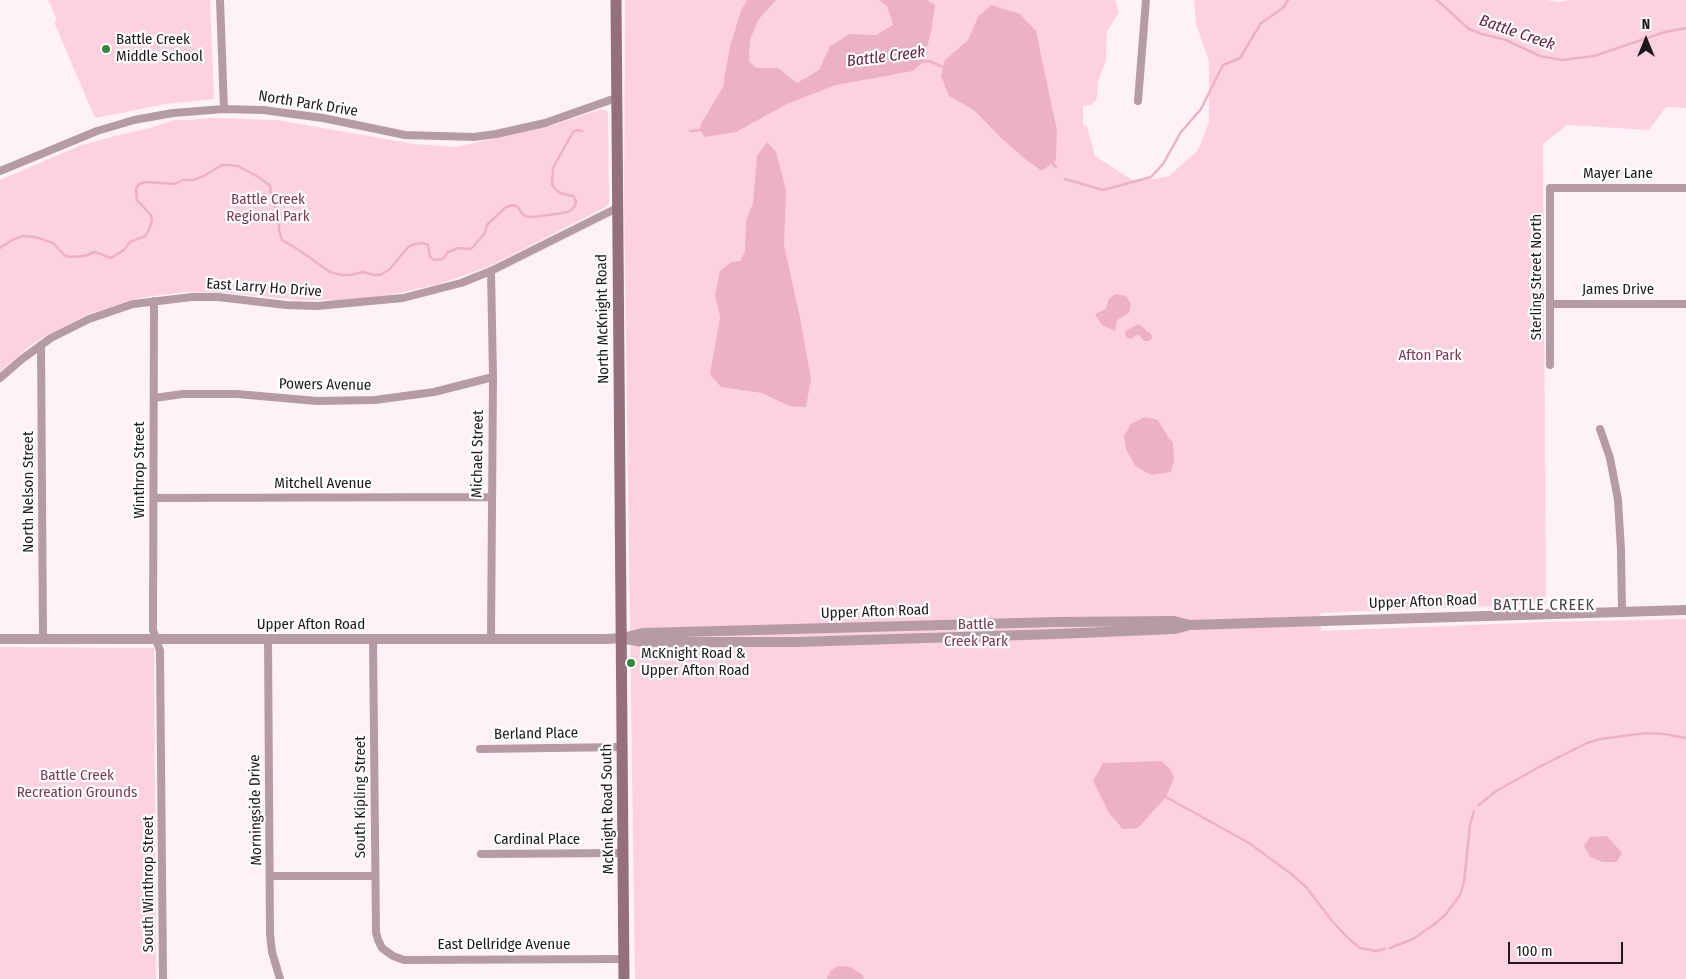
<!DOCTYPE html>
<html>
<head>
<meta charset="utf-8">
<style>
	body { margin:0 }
	#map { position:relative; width:1686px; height:979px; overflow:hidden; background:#fff2f7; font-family:"Fira Sans Condensed",sans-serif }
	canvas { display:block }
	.north { position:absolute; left:1621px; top:15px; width:50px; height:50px; -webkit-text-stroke:4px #fff; paint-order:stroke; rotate:0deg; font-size:14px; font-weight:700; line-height:20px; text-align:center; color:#1d191b }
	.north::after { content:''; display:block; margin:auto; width:18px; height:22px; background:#1d191b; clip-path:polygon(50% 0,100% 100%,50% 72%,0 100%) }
	.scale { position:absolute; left:1508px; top:942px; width:115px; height:22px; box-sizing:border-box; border:2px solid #1d191b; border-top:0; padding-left:6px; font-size:15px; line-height:18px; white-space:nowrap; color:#1d191b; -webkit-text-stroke:4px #fff; paint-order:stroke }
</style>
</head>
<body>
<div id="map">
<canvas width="1686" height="979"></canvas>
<div class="north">N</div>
<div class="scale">100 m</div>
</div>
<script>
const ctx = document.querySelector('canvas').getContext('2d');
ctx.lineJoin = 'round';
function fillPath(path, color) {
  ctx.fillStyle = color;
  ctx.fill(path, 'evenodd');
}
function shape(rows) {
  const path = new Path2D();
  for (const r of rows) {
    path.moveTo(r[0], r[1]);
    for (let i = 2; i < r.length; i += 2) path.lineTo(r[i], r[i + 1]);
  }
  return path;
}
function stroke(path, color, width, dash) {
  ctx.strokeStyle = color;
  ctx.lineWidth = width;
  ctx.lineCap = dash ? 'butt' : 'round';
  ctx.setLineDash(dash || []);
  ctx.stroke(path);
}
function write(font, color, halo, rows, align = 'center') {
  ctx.font = font + ' "Fira Sans Condensed",sans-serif';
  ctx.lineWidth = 4.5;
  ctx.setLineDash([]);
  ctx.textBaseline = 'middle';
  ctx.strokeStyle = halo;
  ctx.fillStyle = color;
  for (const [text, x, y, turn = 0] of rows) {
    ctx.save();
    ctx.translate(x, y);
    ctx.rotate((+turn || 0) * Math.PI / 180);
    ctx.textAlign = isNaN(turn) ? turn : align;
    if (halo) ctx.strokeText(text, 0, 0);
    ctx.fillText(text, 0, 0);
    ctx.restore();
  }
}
const green = shape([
	[48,0,210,0,214,99,165,104,95,118,54,22,57,20],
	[625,0,1115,0,1119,12,1107,32,1106,60,1098,82,1097,98,1092,105,1083,106,1083,125,1087,126,1095,156,1132,180,1155,179,1169,176,1198,150,1209,122,1209,61,1196,24,1194,0,1547,0,1558,2,1570,0,1686,0,1686,108,1666,107,1649,130,1567,125,1543,144,1546,604,1320,613,1321,631,1547,622,1686,619,1686,979,635,979,624,203],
	[601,109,607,111,608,113,609,203,606,207,488,267,436,285,380,297,339,300,299,300,228,293,185,292,139,298,86,315,32,344,0,372,0,180,79,146,111,137,150,128,174,120,192,120,208,118,277,120,414,144,456,147,553,125],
	[0,647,154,648,156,979,0,979]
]);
const water = shape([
	[747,0,776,0,758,20,750,40,749,61,756,68,778,68,797,83,819,70,830,46,850,34,876,35,893,25,887,6,879,0,927,0,935,5,931,32,923,62,913,71,836,85,787,104,736,132,705,137,700,130,701,124,723,87,730,46,741,11],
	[991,5,1020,14,1036,31,1057,131,1056,160,1042,171,1025,159,999,136,974,110,949,96,941,76,945,60,968,40,978,17],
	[767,142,776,152,786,190,784,245,800,318,811,379,806,407,789,406,762,393,721,387,710,374,720,317,715,295,720,271,731,262,740,261,745,251,746,221,753,203,757,156],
	[1115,294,1126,296,1131,304,1129,313,1117,320,1115,331,1102,325,1095,314,1106,309,1109,299],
	[1139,324,1151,334,1152,338,1149,341,1144,341,1138,334,1131,339,1126,337,1125,332,1127,330],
	[1145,417,1158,420,1168,437,1173,442,1174,460,1171,472,1151,475,1135,466,1126,449,1124,436,1131,424],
	[1162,761,1171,771,1174,778,1166,797,1138,828,1123,829,1109,813,1093,781,1103,763],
	[1607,836,1622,853,1616,862,1603,862,1590,857,1584,846,1590,837],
	[839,966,850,967,862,974,864,979,827,979,831,970]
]);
const stream = shape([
	[1437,0,1469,29,1482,34,1506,40,1540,56,1562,60,1594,56,1665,32,1686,28],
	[921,62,929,61,946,68],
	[690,131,703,130],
	[1050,161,1056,167],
	[1065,179,1103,190,1151,177,1163,164,1181,132,1201,109,1223,65,1240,58,1261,23,1283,8,1288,0],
	[0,248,14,239,23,236,35,237,53,243,64,255,70,257,84,256,95,252,111,258,124,250,130,242,145,236,149,230,152,221,151,215,137,200,136,189,139,184,146,182,175,184,183,180,193,180,204,176,222,165,228,165,238,166,260,178,270,186,272,202,277,210,279,221,279,230,282,240,299,250,330,272,342,275,350,275,363,272,374,275,380,275,390,269,408,247,415,244,423,243,428,245,430,257,434,260,443,259,448,252,459,248,468,249,472,248,485,233,487,225,506,207,513,205,518,207,521,212,525,216,533,217,563,213,570,211,575,206,576,201,573,196,560,193,555,189,552,184,553,168,573,132,577,130,582,131],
	[1166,797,1249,843,1294,876,1307,888,1332,921,1349,939,1360,948,1376,951,1385,949],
	[1479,805,1496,791,1541,766,1587,743,1600,739,1646,733,1664,734,1686,738],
	[1390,948,1413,939,1436,923,1446,914,1460,895,1464,882,1470,825,1474,811]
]);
const minor = shape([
	[220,0,224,109],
	[1138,101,1146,0],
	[0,171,97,131,134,120,173,113,224,109,263,110,323,118,405,135,474,137,496,134,545,123,616,98],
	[491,271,493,377,491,638],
	[154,301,153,630,160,651,163,979],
	[1551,304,1686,304],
	[41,345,43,639],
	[1550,365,1550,188,1686,188],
	[0,378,22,359,51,338,89,319,133,304,192,297,218,297,286,305,317,306,403,298,461,283,491,271,617,208],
	[154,398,183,394,237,394,317,401,375,400,434,392,493,377],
	[1600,429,1610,458,1618,500,1621,550,1622,611],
	[154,498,491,497],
	[268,640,270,934,272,952,280,979],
	[373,640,376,932,378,940,382,948,393,956,404,960,624,959],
	[480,749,622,747],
	[481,854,623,853],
	[270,876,375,876]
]);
const tertiary = shape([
	[0,639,607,639,622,638,643,633,1056,622,1174,621,1190,625],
	[625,639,643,642,796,642,1056,634,1175,629,1190,625,1686,610]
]);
const secondary = shape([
	[616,0,624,979]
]);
const markers = [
	[106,49,5,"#328a39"],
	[631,663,5,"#328a39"]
];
const poiNames = [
	["Battle Creek",116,40],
	["Middle School",116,57],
	["McKnight Road &",641,654],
	["Upper Afton Road",641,671]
];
const streetNames = [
	["North Park Drive",308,104,9],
	["Mayer Lane",1618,174],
	["Sterling Street North",1537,277,-90],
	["East Larry Ho Drive",264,288,4],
	["James Drive",1618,290],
	["North McKnight Road",603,319,-91],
	["Powers Avenue",325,385,1],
	["Michael Street",478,454,-89],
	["Winthrop Street",140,470,-90],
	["Mitchell Avenue",323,484],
	["North Nelson Street",29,492,-90],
	["Upper Afton Road",1423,602,-2],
	["Upper Afton Road",875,612,-2],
	["Upper Afton Road",311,625],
	["Berland Place",536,734,-1],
	["South Kipling Street",361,797,-90],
	["McKnight Road South",608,809,-91],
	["Morningside Drive",256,810,-91],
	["Cardinal Place",537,840],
	["South Winthrop Street",149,884,-90],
	["East Dellridge Avenue",504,945]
];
const parkNames = [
	["Battle Creek",268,200],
	["Regional Park",268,217],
	["Afton Park",1430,356],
	["Battle",976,625],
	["Creek Park",976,642],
	["Battle Creek",77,776],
	["Recreation Grounds",77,793]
];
const waterNames = [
	["Battle Creek",1517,33,19],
	["Battle Creek",886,57,-7]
];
const neighbourhoodNames = [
	["BATTLE CREEK",1544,606]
];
fillPath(green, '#fed1e1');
fillPath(water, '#ecb1c7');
stroke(stream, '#ecb1c7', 2.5);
stroke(minor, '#b59ba4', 8);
stroke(tertiary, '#b59ba4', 10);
stroke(secondary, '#946f7d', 11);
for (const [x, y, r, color] of markers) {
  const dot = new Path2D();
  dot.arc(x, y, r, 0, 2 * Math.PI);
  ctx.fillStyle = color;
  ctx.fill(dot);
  stroke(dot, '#fff', 2);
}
write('15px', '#1d191b', '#fff', poiNames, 'left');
write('15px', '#1d191b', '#fff', streetNames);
write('15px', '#7d3756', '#fff', parkNames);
write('italic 16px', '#662141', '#fff', waterNames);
ctx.letterSpacing = '1px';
write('16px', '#504649', '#fff', neighbourhoodNames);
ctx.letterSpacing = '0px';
</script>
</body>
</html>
